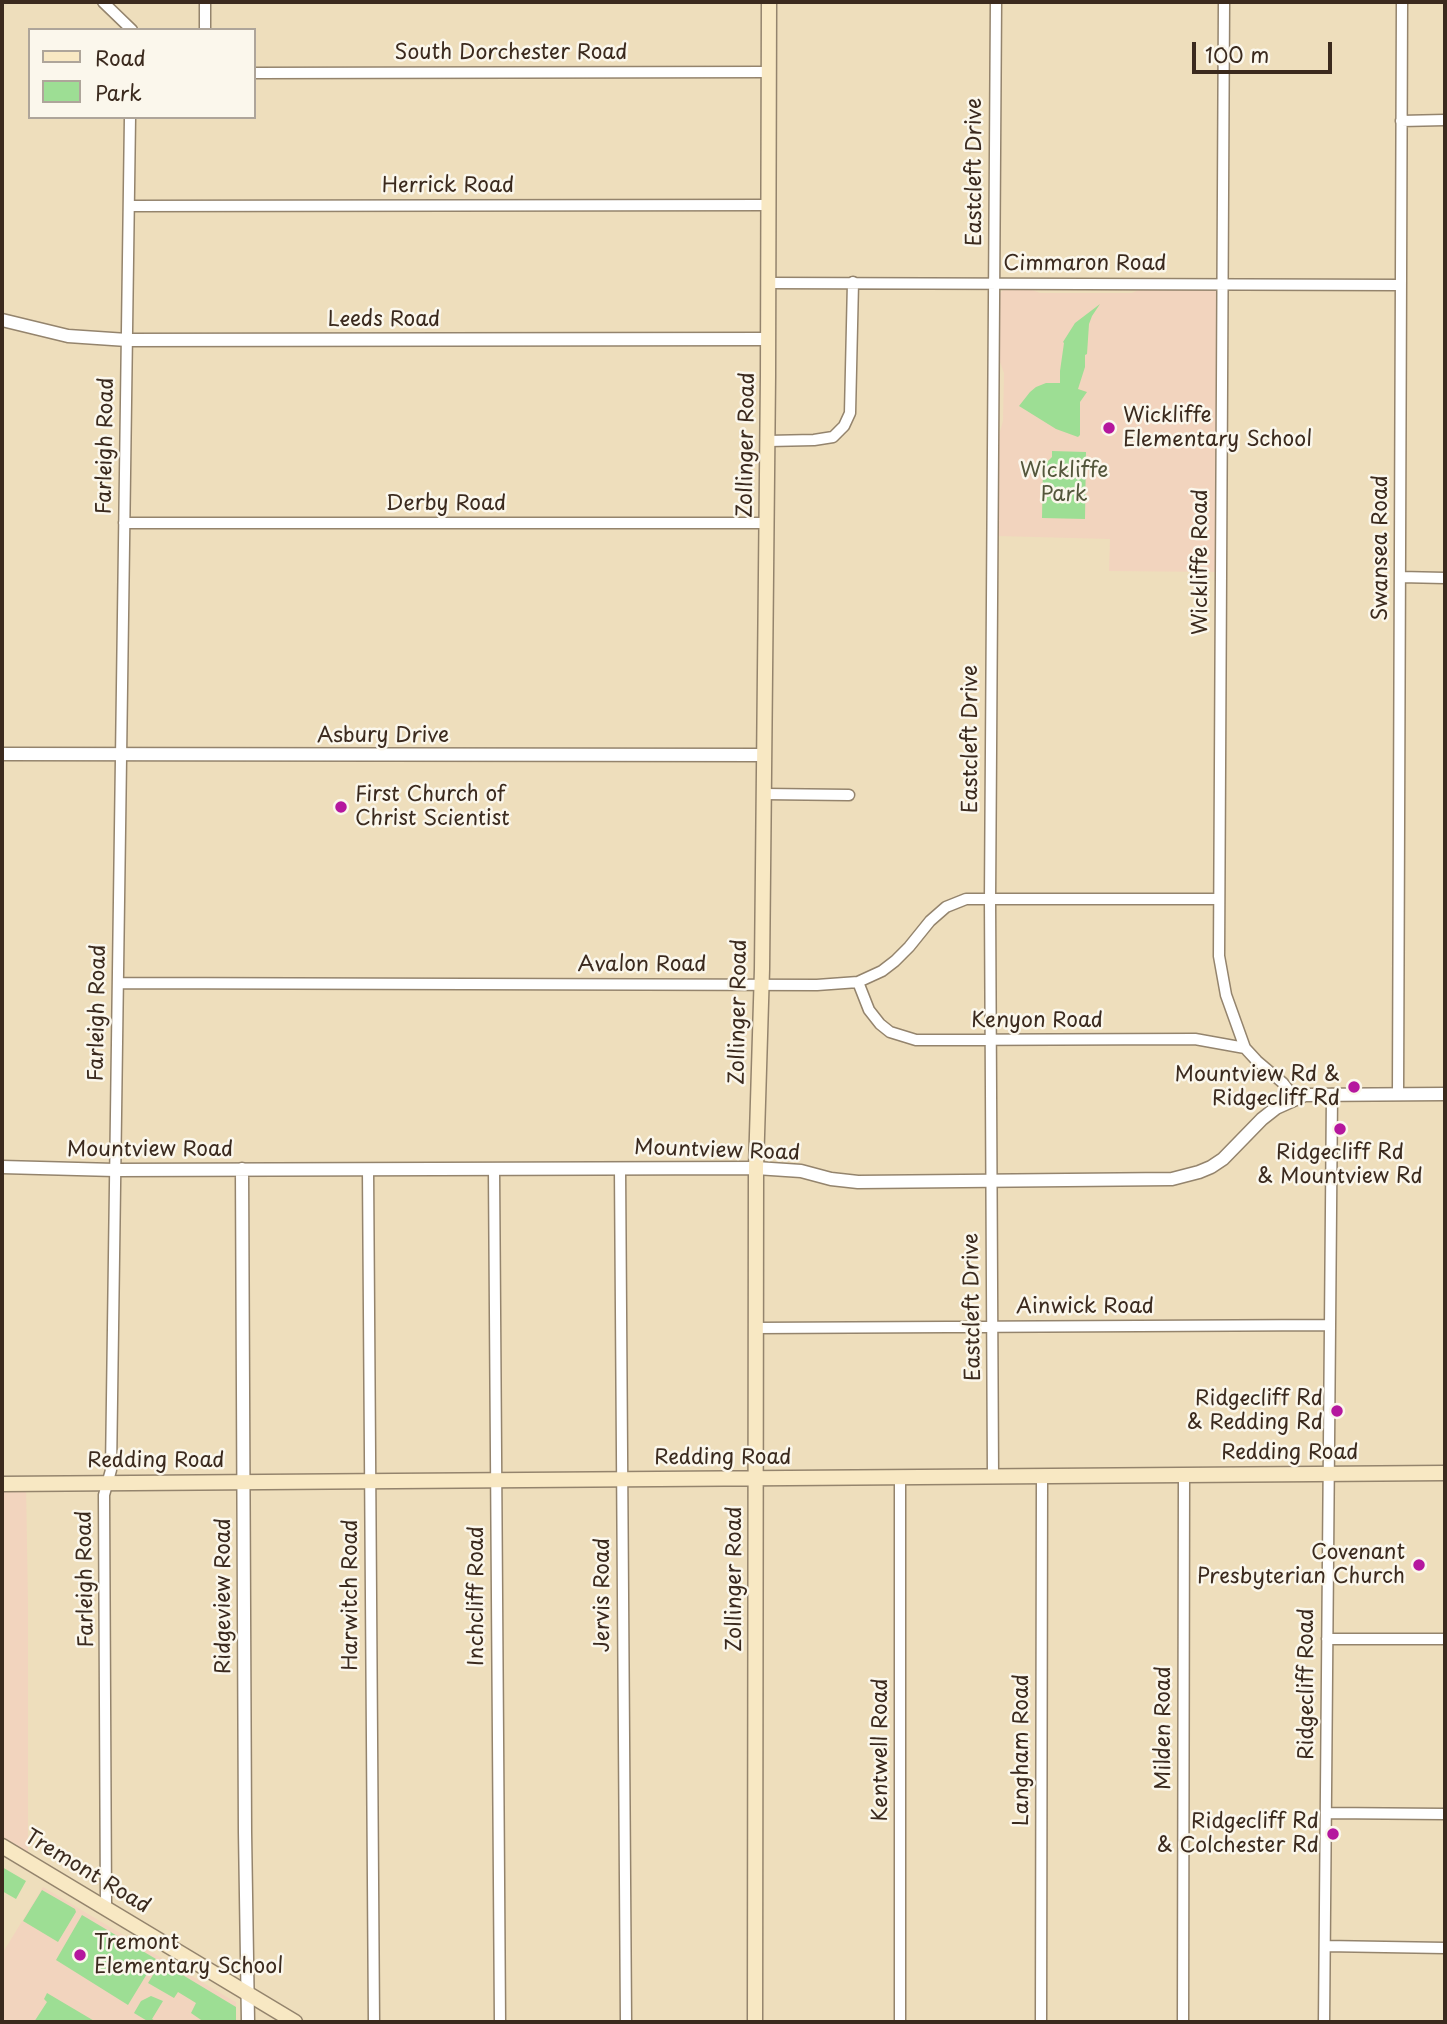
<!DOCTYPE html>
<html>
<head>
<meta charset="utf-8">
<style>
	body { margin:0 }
	#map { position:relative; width:1447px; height:2024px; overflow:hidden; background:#eedebc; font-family:"Playpen Sans",sans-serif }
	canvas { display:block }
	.frame { position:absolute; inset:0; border:4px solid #3b2a1e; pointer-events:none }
	.legend { position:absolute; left:28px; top:28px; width:228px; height:91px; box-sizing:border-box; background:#fbf7ec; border:2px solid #aea59a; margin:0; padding:9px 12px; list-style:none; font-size:21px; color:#3b2a1e }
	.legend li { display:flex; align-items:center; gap:14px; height:35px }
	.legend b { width:35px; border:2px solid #aea59a }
	.scale { position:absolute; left:1192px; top:42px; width:140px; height:32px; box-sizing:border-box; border:4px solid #3b2a1e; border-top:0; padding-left:9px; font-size:21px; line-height:24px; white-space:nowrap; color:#3b2a1e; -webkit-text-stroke:5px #fbf7ec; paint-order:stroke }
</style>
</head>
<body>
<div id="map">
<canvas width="1447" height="2024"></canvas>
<div class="frame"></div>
<ul class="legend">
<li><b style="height:9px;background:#f8e8c3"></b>Road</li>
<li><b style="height:19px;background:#9dde94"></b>Park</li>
</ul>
<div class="scale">100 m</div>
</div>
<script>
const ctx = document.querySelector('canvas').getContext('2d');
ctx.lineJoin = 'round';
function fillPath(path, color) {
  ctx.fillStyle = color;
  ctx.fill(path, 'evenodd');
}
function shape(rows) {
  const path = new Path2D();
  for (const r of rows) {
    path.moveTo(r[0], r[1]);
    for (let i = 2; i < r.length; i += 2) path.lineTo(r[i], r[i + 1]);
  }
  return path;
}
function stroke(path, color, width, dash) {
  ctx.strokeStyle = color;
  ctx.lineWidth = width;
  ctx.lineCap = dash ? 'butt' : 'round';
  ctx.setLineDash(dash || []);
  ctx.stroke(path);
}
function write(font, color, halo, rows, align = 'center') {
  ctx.font = font + ' "Playpen Sans",sans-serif';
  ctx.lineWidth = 5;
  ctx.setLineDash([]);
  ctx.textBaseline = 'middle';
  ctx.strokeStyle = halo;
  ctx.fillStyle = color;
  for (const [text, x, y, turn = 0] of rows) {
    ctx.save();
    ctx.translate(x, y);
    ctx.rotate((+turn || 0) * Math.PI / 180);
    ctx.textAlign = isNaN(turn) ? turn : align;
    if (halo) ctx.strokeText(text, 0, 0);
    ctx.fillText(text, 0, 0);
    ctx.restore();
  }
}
const built = shape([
	[1005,288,1027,288,1040,293,1132,293,1143,288,1217,290,1216,572,1109,571,1110,539,997,536,999,435,1003,421,1004,373,1000,362,1000,293],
	[26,1483,28,1604,28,1861,2,1846,2,1484],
	[43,1887,232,2000,236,2002,236,2022,2,2022,2,1954]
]);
const green = shape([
	[1100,304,1092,316,1089,324,1087,354,1085,355,1085,367,1078,389,1087,392,1080,402,1080,435,1078,437,1056,429,1019,406,1030,392,1036,387,1046,383,1060,383,1060,371,1064,343,1063,342,1075,323],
	[1052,451,1086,452,1085,519,1042,518,1043,466,1052,457],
	[2,1867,26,1881,16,1899,2,1891],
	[42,1890,75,1909,76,1912,58,1942,23,1921],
	[82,1915,156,1959,128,2005,56,1960],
	[161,1962,236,2007,236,2022,204,2022,191,2013,196,2003,178,1992,174,1998,148,1983],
	[47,1993,96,2022,34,2022,47,2002,44,1999],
	[151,1996,163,2001,152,2019,157,2022,149,2022,134,2013,141,2001]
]);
const minor = shape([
	[103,2,132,30],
	[1224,2,1219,956,1226,995,1245,1048,1257,1061,1283,1083,1295,1098],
	[205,30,205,2],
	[254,73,769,72],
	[1401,121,1445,120],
	[129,206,768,205],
	[768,283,1401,285],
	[768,441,814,440,833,437,844,426,850,413,853,282],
	[124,523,767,523],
	[1400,577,1445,578],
	[764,794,849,795],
	[858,982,869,1010,880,1024,890,1032,916,1040,1195,1039,1245,1048],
	[118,983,817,985,858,982,882,971,895,961,909,947,930,921,946,907,966,899,1218,899],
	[1398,1093,1402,2],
	[620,1168,626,2022],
	[368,1169,374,2022],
	[494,1169,500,2022],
	[756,1328,1330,1325],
	[993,1477,990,899,996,2],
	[1327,1639,1445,1639],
	[1326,1813,1445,1814],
	[106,1908,104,1495,111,1470,130,117],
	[1325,1946,1445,1948],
	[900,2022,900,1478],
	[1041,2022,1042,1477],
	[1183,2022,1184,1475],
	[1324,2022,1332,1094]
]);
const tertiary = shape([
	[2,320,68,336,127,340,768,339],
	[2,754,764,755],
	[2,1167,115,1170,756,1168,801,1171,831,1179,858,1182,1172,1179,1199,1172,1211,1167,1223,1159,1262,1119,1276,1108,1305,1095,1445,1094],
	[242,1169,245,1832,248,2022]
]);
const secondary = shape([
	[2,1484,1445,1473],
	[2,1846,295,2022],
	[755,2022,756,1168,762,969,768,376,769,2]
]);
const markers = [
	[1109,428,7,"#b5179e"],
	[341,807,7,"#b5179e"],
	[1354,1087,7,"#b5179e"],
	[1340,1129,7,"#b5179e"],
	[1337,1411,7,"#b5179e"],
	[1419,1565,7,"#b5179e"],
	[1333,1834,7,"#b5179e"],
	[80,1955,7,"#b5179e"]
];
const streetNames = [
	["South Dorchester Road",511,53],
	["Eastcleft Drive",975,172,-90],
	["Herrick Road",448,186],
	["Cimmaron Road",1085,264],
	["Leeds Road",384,320],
	["Zollinger Road",747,445,-89],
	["Farleigh Road",106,446,-89],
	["Derby Road",446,504],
	["Swansea Road",1381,548,-90],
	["Wickliffe Road",1201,562,-90],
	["Asbury Drive",383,736],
	["Eastcleft Drive",971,739,-90],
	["Avalon Road",642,965],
	["Zollinger Road",739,1012,-89],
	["Farleigh Road",98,1013,-89],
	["Kenyon Road",1037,1021],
	["Mountview Road",150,1150],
	["Mountview Road",717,1151,2],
	["Eastcleft Drive",973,1307,-91],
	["Ainwick Road",1085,1307],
	["Redding Road",1290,1453],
	["Redding Road",723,1458],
	["Redding Road",156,1461],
	["Farleigh Road",86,1579,-91],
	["Zollinger Road",735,1579,-90],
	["Harwitch Road",351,1595,-90],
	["Jervis Road",603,1595,-90],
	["Ridgeview Road",224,1596,-90],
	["Inchcliff Road",477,1596,-90],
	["Ridgecliff Road",1307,1684,-90],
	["Milden Road",1164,1728,-90],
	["Kentwell Road",881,1750,-90],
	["Langham Road",1022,1750,-90],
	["Tremont Road",87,1872,31]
];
const poiNames = [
	["Wickliffe",1123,416,"left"],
	["Elementary School",1123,440,"left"],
	["First Church of",355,795,"left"],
	["Christ Scientist",355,819,"left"],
	["Mountview Rd &",1340,1075],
	["Ridgecliff Rd",1340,1099],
	["Ridgecliff Rd",1340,1153,"center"],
	["& Mountview Rd",1340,1177,"center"],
	["Ridgecliff Rd",1323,1399],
	["& Redding Rd",1323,1423],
	["Covenant",1405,1553],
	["Presbyterian Church",1405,1577],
	["Ridgecliff Rd",1319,1822],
	["& Colchester Rd",1319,1846],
	["Tremont",94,1943,"left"],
	["Elementary School",94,1967,"left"]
];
const parkNames = [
	["Wickliffe",1064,471],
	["Park",1064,495]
];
fillPath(built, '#f2d4be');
fillPath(green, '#9dde94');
stroke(minor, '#94846d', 13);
stroke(tertiary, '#94846d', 15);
stroke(secondary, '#94846d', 17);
stroke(minor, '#fff', 10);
stroke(tertiary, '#fff', 12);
stroke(secondary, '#f8e8c3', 14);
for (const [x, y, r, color] of markers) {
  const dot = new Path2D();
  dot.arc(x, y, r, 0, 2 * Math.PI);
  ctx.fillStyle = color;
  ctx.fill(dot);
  stroke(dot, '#fbf7ec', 2.5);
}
write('21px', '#3b2a1e', '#fbf7ec', streetNames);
write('21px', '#3b2a1e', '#fbf7ec', poiNames, 'right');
write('21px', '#54573c', '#fbf7ec', parkNames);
</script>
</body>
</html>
